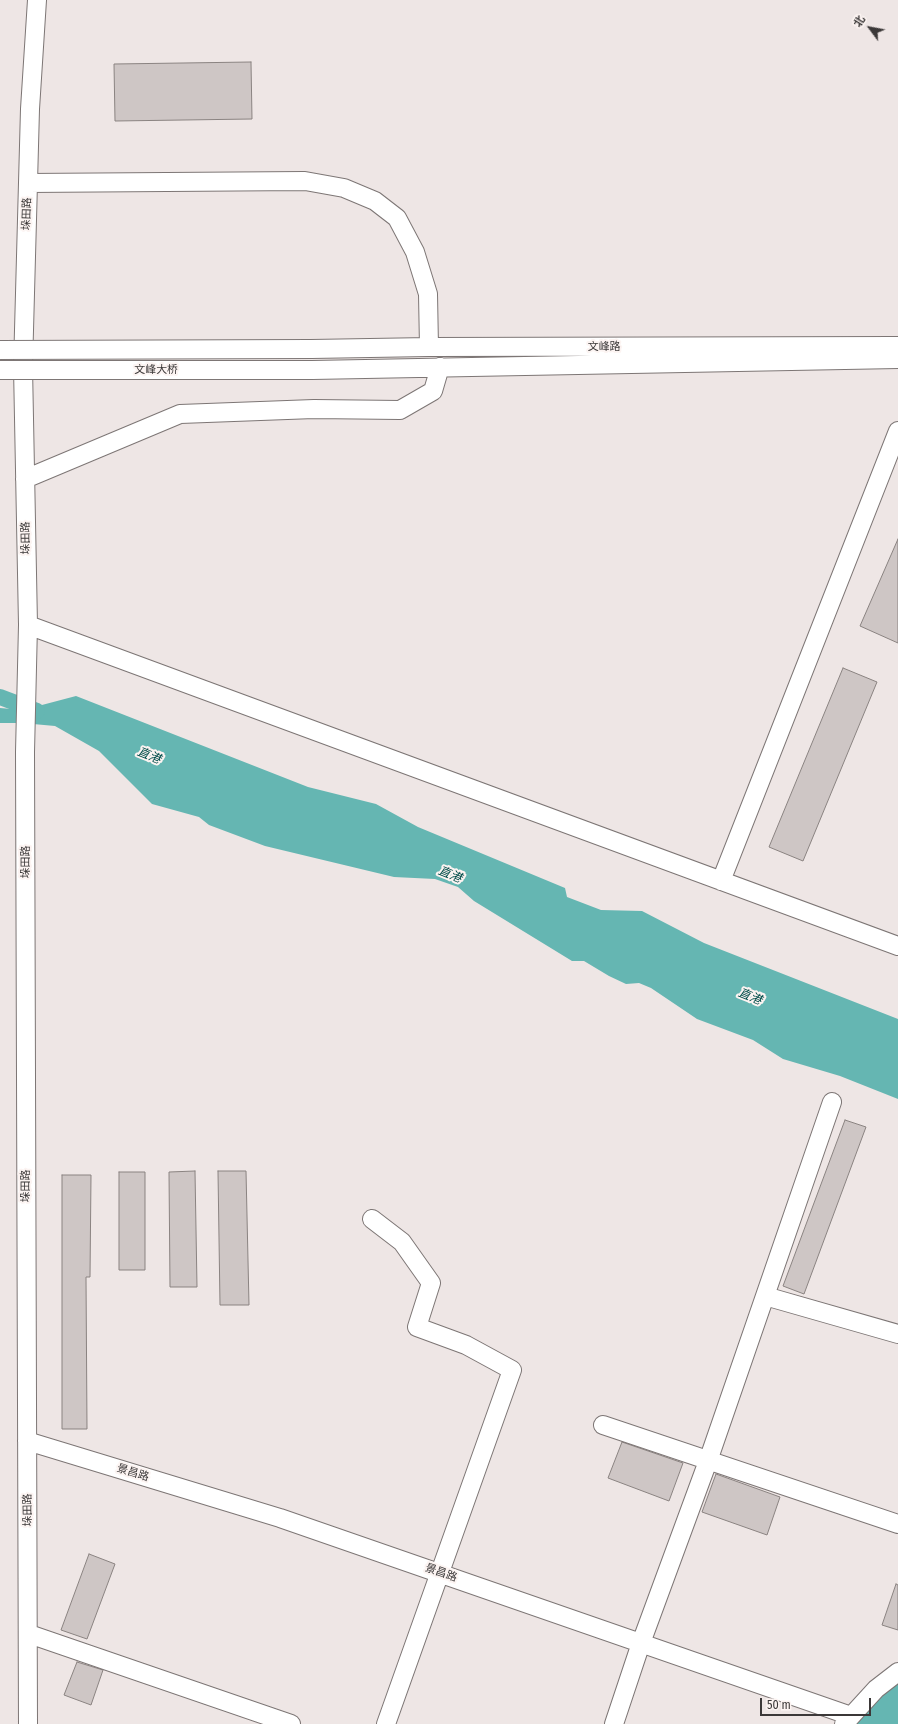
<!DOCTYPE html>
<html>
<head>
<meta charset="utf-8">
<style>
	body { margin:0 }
	#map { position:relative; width:898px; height:1724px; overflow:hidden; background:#eee6e5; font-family:"Fira Sans Condensed","Noto Sans SC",sans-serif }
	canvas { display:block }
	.north { position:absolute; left:850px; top:8px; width:40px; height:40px; -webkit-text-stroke:3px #fcf4f2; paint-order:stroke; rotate:302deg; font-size:11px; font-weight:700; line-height:16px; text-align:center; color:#3b3838 }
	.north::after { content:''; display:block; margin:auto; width:14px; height:18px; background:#3b3838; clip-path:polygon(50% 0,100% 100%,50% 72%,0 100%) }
	.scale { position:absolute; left:760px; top:1698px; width:111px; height:18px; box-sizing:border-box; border:2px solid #3b3838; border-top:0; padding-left:5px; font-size:12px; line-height:14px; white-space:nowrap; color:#3b3838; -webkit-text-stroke:3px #fcf4f2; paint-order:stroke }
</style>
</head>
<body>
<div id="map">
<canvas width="898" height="1724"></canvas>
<div class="north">北</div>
<div class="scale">50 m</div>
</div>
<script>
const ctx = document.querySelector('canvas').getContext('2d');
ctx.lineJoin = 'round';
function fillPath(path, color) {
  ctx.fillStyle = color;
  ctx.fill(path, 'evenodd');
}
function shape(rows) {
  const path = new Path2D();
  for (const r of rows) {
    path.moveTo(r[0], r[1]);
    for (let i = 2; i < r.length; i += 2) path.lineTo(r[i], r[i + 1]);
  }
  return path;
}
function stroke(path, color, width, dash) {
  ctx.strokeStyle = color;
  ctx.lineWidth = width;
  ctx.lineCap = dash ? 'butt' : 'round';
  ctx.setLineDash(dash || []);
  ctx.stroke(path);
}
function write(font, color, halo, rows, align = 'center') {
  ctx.font = font + ' "Fira Sans Condensed","Noto Sans SC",sans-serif';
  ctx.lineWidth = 4;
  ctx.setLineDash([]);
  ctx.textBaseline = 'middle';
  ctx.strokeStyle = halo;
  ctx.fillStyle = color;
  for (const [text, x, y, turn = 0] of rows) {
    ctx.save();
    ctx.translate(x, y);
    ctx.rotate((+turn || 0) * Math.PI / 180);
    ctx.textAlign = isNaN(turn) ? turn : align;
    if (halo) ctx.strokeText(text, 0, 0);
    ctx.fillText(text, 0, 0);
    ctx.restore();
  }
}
const water = shape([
	[76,696,308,787,376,804,418,827,565,888,567,897,601,910,642,911,704,943,898,1019,898,1099,840,1076,783,1059,753,1040,697,1019,651,988,639,983,626,984,609,976,584,961,572,961,474,901,458,887,435,879,394,877,265,846,209,825,199,817,152,804,99,751,55,726,22,723,0,723,0,708,23,710],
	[898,1672,898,1724,844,1724]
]);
const canal = shape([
	[0,697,37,711]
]);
const building = shape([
	[251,62,252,119,115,121,114,64,251,62],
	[898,539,898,643,860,626,898,539],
	[843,668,877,682,803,861,769,847,843,668],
	[845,1120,866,1127,804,1294,783,1286,845,1120],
	[195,1171,197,1287,170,1287,169,1172,195,1171],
	[218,1171,246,1171,249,1305,220,1305,218,1171],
	[119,1172,145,1172,145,1270,119,1270,119,1172],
	[62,1175,91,1175,90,1277,86,1277,87,1429,62,1429,62,1175],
	[622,1442,683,1463,669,1501,608,1478,622,1442],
	[716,1474,780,1497,767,1535,702,1512,716,1474],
	[89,1554,115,1564,87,1639,61,1630,89,1554],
	[896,1584,898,1585,898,1630,882,1625,896,1584],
	[77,1662,103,1670,91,1705,64,1695,77,1662]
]);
const minor = shape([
	[28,183,305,181,344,188,375,201,397,218,415,252,428,294,429,347],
	[311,349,429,347,898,346],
	[312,370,898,359],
	[25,479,180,414,314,409,400,410,433,391,440,367],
	[28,625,898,946],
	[721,881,898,431],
	[372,1219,402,1242,431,1283,417,1327,466,1345,512,1370,386,1724],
	[765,1296,898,1334],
	[603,1425,898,1524],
	[27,1441,280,1518,851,1716],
	[29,1634,291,1724],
	[28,1724,25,752,28,625,23,367,30,109,37,0],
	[614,1724,641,1643,708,1461,832,1102],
	[844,1724,876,1689,898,1672]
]);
const minorBridge = shape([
	[0,350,311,349],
	[0,370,312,370]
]);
const streetNames = [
	["垛田路",27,214,-88],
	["文峰路",604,347],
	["文峰大桥",156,370],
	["垛田路",26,538,-91],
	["垛田路",26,862,-90],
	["垛田路",26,1186,-90],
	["景昌路",133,1473,17],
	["垛田路",28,1510,-91],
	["景昌路",441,1573,19]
];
const waterNames = [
	["直港",149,756,22],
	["直港",450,875,22],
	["直港",750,997,22]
];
fillPath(water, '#65b6b2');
stroke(canal, '#65b6b2', 16);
fillPath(building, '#cec6c5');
stroke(building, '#8a8381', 1);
stroke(minor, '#7d7675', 20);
stroke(minor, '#fff', 18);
stroke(minorBridge, '#7d7675', 20, []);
stroke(minorBridge, '#fff', 18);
write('11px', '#3b3838', '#fcf4f2', streetNames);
write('italic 12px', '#004d4a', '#fcf4f2', waterNames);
</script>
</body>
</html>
